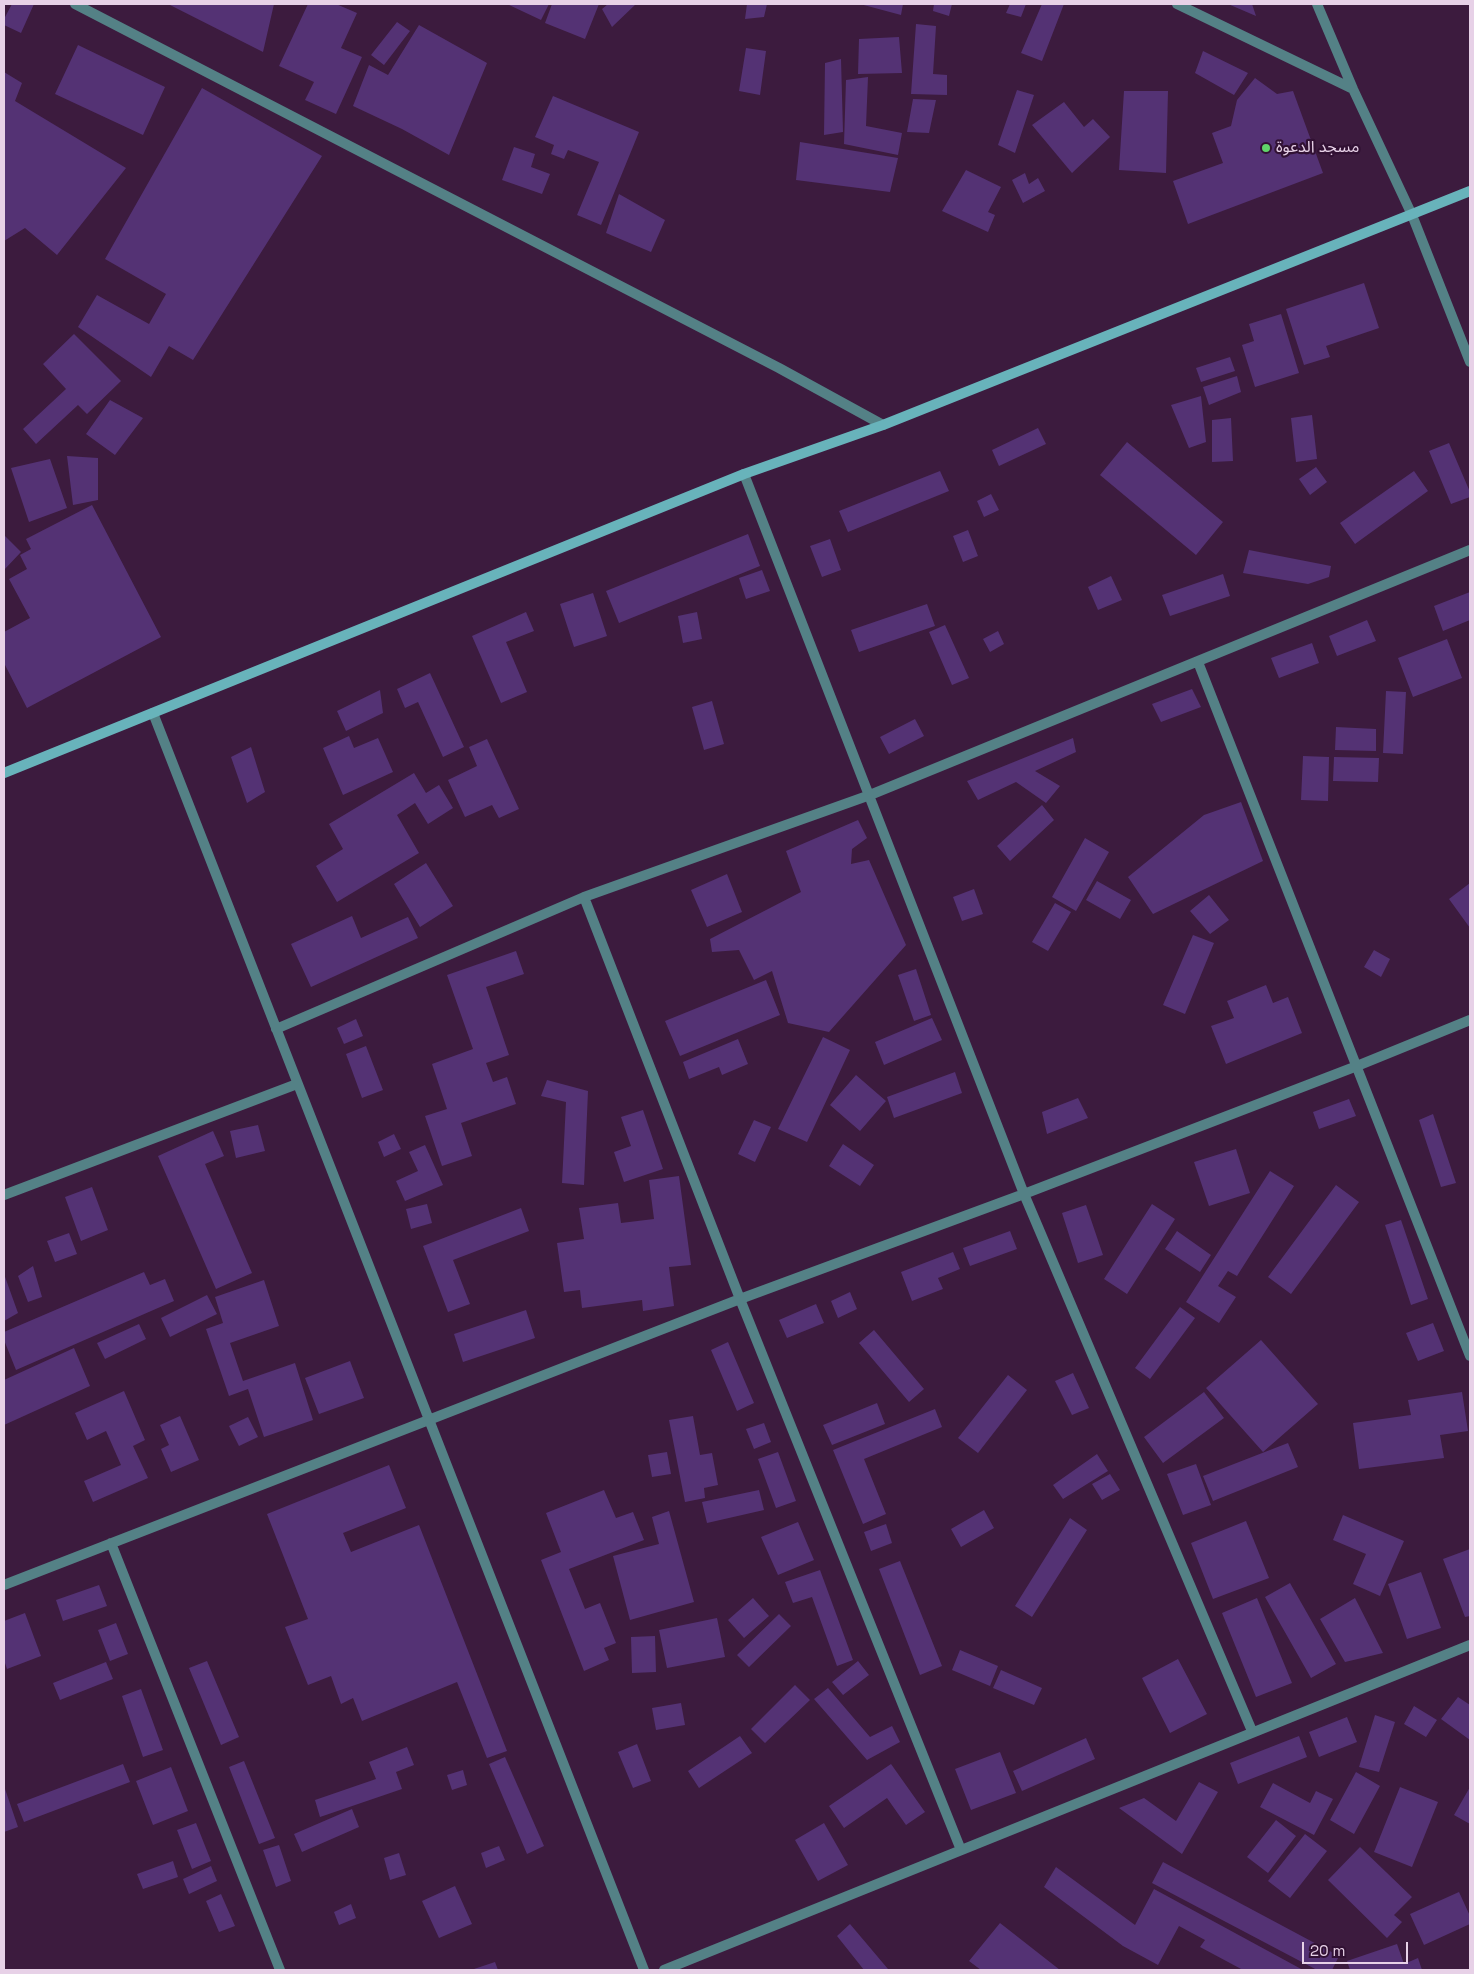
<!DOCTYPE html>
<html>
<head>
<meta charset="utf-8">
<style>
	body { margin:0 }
	#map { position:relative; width:1474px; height:1974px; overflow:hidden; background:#3c1b3e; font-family:"Space Grotesk",sans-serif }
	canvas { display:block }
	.frame { position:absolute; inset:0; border:5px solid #e7d1e7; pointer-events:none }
	.scale { position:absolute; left:1302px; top:1942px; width:106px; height:22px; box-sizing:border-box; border:2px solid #e7d1e7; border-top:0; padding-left:6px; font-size:15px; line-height:18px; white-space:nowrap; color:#e7d1e7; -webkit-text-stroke:4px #311133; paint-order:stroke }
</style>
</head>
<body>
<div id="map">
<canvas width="1474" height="1974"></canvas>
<div class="frame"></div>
<div class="scale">20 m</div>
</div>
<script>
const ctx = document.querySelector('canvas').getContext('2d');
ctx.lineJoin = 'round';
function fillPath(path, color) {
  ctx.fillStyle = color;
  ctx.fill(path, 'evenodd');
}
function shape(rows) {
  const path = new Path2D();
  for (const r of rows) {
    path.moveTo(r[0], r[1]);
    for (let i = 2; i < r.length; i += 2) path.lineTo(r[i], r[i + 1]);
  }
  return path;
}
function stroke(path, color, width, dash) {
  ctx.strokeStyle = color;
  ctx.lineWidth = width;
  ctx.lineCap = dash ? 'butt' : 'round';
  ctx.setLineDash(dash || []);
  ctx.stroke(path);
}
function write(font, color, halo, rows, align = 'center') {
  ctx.font = font + ' "Space Grotesk","Noto Sans Arabic",sans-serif';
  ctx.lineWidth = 4.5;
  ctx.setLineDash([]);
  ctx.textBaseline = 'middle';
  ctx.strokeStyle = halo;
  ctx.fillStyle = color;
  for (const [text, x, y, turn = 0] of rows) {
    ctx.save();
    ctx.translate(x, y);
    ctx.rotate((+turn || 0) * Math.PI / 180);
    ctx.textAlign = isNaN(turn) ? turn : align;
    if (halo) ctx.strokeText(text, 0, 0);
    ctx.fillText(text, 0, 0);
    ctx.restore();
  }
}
const building = shape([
	[12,4,34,4,21,33,4,25,4,19],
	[171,4,274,4,263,52,170,5],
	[308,4,336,4,357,13,341,48,362,57,336,114,305,100,314,82,279,66],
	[507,4,549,4,541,20],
	[552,4,599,4,585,39,545,23],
	[608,4,636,4,612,27,602,9],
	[747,4,767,4,764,17,745,19],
	[860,4,903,4,901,15],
	[934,4,952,4,949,16,933,11],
	[1010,4,1026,4,1021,17,1006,13],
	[1042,4,1064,4,1042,61,1021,53],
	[1228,4,1252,4,1256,16],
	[397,22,410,31,384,65,371,55],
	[916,24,936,26,933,74,947,75,947,95,911,94],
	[419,25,487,63,449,155,402,129,353,106,369,65,388,75],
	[899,37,902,73,858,74,859,39],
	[78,45,165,87,143,135,55,94],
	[746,48,766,51,760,95,739,91],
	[1203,51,1248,73,1234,95,1195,73],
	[841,59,843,132,824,135,825,63],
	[4,72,22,83,15,101,126,168,57,255,25,228,4,241],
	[868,77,866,126,902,133,898,155,844,144,846,80],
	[1255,78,1277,94,1293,91,1323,173,1188,224,1173,181,1223,163,1212,133,1231,126,1237,100],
	[202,88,322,156,193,360,169,346,151,377,78,327,97,295,149,324,166,294,105,259],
	[1017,90,1034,95,1015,153,998,145],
	[1124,91,1168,91,1166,173,1119,170],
	[553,96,639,132,601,225,577,215,599,162,568,150,564,159,551,154,554,145,535,137],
	[913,99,936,100,929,133,907,132],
	[1064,102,1084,127,1093,119,1110,137,1072,173,1032,125],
	[800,142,898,158,890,192,796,180],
	[514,147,535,154,531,167,550,174,542,194,502,180],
	[966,170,1001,187,988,212,995,215,988,232,942,211],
	[1025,173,1029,184,1038,178,1045,191,1023,203,1012,180],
	[619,194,665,220,651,252,606,233],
	[1364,283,1379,328,1326,346,1330,357,1304,365,1286,309],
	[1281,314,1299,373,1255,387,1242,345,1254,341,1249,324],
	[74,334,121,381,87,414,78,405,36,444,23,429,66,389,43,364],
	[1230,357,1235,371,1201,382,1196,368],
	[1237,376,1241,392,1209,405,1203,387],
	[1201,396,1206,442,1189,448,1171,405],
	[110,400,143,418,115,455,86,434],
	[1312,415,1317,459,1296,462,1291,418],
	[1231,418,1233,461,1212,462,1212,420],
	[1038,428,1046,444,999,466,992,450],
	[1127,442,1223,522,1196,555,1100,475],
	[1449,443,1470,492,1470,497,1451,504,1429,451],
	[67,456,98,458,98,500,73,505],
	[50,459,67,508,29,522,11,468],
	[1316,467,1327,482,1310,495,1299,479],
	[940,471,949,491,848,532,839,511],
	[1414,471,1428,491,1355,544,1340,523],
	[991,494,999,510,984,517,977,501],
	[92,505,161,637,27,708,4,663,4,632,30,618,9,579,27,569,20,555,31,549,26,539],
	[968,530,978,556,963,562,953,536],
	[748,534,760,566,619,623,606,591],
	[4,535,21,552,4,570],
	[830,539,841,570,822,577,810,546],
	[1249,550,1331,566,1329,577,1308,584,1243,573],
	[762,570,770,591,746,599,739,578],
	[1223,574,1230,596,1170,616,1162,595],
	[1111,576,1122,600,1098,610,1088,587],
	[1470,592,1470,620,1443,631,1434,606],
	[593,593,607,636,574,647,560,604],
	[927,604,935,626,859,652,851,630],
	[526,612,534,631,506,642,527,692,501,703,472,636],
	[697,612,702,639,683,643,678,616],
	[1367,620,1376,641,1337,656,1329,636],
	[945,625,969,678,952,685,929,632],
	[998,631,1004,644,990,652,983,639],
	[1447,639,1462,678,1413,697,1398,658],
	[1312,643,1319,663,1279,678,1271,658],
	[430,673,464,747,443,757,418,702,405,708,397,689],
	[1192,689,1201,707,1161,722,1152,704],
	[380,690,383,713,346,731,337,711],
	[1386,691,1406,692,1403,754,1383,753],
	[712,701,724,744,704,750,692,707],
	[915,719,924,736,889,754,880,737],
	[1336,727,1376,729,1376,751,1335,750],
	[349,736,354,748,378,738,393,772,343,795,323,748],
	[1073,738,1076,752,1035,771,1060,786,1046,803,1016,782,978,800,967,781],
	[487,739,519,809,499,818,492,805,465,817,448,780,477,766,469,747],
	[251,747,265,792,247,803,231,757],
	[1303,756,1329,757,1328,801,1301,800],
	[1334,757,1379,758,1378,782,1333,781],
	[414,773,426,793,439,785,453,808,428,824,415,803,397,815,419,853,337,902,316,866,343,849,329,824],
	[1241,802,1263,861,1153,914,1128,877,1204,815],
	[1042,805,1054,820,1010,861,997,846],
	[858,820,867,838,852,849,851,864,869,860,906,945,829,1032,788,1023,772,971,754,980,739,950,712,952,710,939,801,892,786,851],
	[1085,838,1109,852,1076,911,1052,897],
	[426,863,453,906,420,927,394,884],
	[727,874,742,912,707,927,691,890],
	[1097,881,1131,900,1120,919,1086,900],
	[1470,883,1470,928,1449,899],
	[974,889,983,914,962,921,953,897],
	[1209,895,1229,920,1210,934,1190,911],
	[1055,903,1071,912,1048,951,1032,942],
	[352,916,361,938,408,917,418,938,311,987,291,944],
	[1193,935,1214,943,1185,1014,1163,1005],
	[1374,950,1390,959,1381,977,1364,967],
	[516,951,524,974,486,987,509,1055,486,1063,493,1082,507,1077,516,1104,461,1123,472,1156,442,1166,425,1116,447,1109,432,1064,473,1049,447,975],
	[916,969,931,1015,914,1021,898,975],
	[766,980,780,1015,680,1056,665,1021],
	[1266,985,1273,1003,1288,997,1302,1033,1226,1064,1211,1026,1234,1018,1227,1001],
	[932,1018,942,1040,884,1065,875,1042],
	[356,1019,363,1036,344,1044,337,1028],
	[823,1037,850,1050,807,1142,778,1129],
	[738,1039,748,1064,722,1075,719,1067,689,1079,683,1062],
	[366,1046,383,1090,362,1098,346,1054],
	[955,1072,962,1093,894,1118,887,1097],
	[856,1075,886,1101,860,1131,830,1105],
	[547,1080,588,1091,584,1185,562,1183,566,1102,541,1096],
	[1078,1098,1088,1118,1047,1134,1042,1112],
	[1349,1099,1356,1116,1319,1129,1313,1112],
	[643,1110,663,1169,624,1182,614,1152,631,1146,621,1117],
	[1433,1114,1456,1183,1441,1187,1419,1120],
	[754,1120,771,1127,755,1162,738,1154],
	[258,1125,265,1151,236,1158,230,1131],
	[213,1131,224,1156,205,1164,252,1273,216,1289,158,1156],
	[394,1134,401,1149,384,1157,378,1142],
	[843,1144,874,1165,860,1186,829,1166],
	[425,1145,443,1185,405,1201,396,1181,418,1171,409,1152],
	[1236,1149,1250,1193,1209,1206,1194,1162],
	[1270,1171,1294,1186,1237,1276,1228,1271,1218,1286,1236,1297,1219,1323,1186,1302],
	[679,1176,691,1265,669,1267,674,1306,643,1311,642,1300,582,1308,580,1290,564,1292,557,1243,584,1239,579,1208,618,1203,621,1223,654,1219,649,1180],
	[1336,1185,1359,1202,1291,1294,1268,1277],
	[92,1187,108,1230,81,1241,65,1197],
	[427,1204,432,1223,411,1229,406,1209],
	[1152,1204,1175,1219,1127,1294,1104,1279],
	[1086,1205,1103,1255,1078,1263,1062,1213],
	[521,1208,529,1231,453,1260,470,1304,448,1312,423,1246],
	[1401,1220,1428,1299,1411,1305,1385,1225],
	[1010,1231,1017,1249,970,1266,963,1248],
	[1177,1231,1211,1255,1200,1272,1165,1249],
	[69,1233,77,1254,55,1262,47,1241],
	[953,1252,960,1269,938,1278,943,1289,912,1301,901,1272],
	[33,1266,42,1297,28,1302,18,1276],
	[144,1272,150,1285,165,1279,174,1301,16,1370,4,1340,4,1332],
	[4,1274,18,1313,4,1321],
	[264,1280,279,1326,230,1343,243,1381,295,1363,313,1420,264,1437,248,1389,229,1396,206,1329,223,1323,215,1297],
	[850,1292,857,1309,838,1318,831,1301],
	[207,1295,217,1314,170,1337,161,1318],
	[816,1304,824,1323,787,1338,779,1320],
	[1180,1307,1195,1318,1150,1379,1135,1368],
	[526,1310,535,1338,463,1362,454,1334],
	[1433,1323,1444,1351,1418,1361,1406,1333],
	[139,1324,146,1339,105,1359,97,1343],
	[874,1330,924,1389,909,1402,859,1343],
	[1261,1340,1318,1404,1263,1452,1206,1388],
	[728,1342,754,1403,737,1411,711,1350],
	[74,1348,90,1386,4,1425,4,1380],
	[350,1361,364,1398,319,1414,305,1378],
	[1073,1373,1089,1408,1072,1415,1055,1381],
	[1008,1375,1027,1390,978,1453,958,1438],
	[124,1391,145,1440,133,1446,148,1478,93,1502,84,1481,121,1465,106,1431,87,1440,75,1413],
	[1204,1392,1224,1418,1163,1463,1144,1437],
	[1462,1392,1468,1431,1440,1435,1444,1458,1359,1469,1353,1423,1411,1415,1408,1400],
	[877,1403,885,1424,832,1445,823,1425],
	[935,1409,942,1427,864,1459,886,1514,863,1524,833,1450],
	[180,1416,199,1460,171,1472,161,1449,169,1445,160,1425],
	[693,1416,700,1455,712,1453,718,1485,704,1488,705,1498,685,1502,669,1420],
	[248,1417,258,1437,239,1446,229,1426],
	[764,1423,771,1442,754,1449,746,1429],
	[1288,1443,1298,1467,1213,1501,1203,1476],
	[667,1452,671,1474,652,1477,648,1455],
	[778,1452,796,1501,776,1508,758,1459],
	[1097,1454,1108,1471,1063,1499,1053,1485],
	[1196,1464,1211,1505,1183,1515,1167,1474],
	[389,1465,406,1508,343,1533,351,1552,419,1525,507,1751,487,1758,457,1682,362,1721,353,1698,341,1704,331,1676,308,1685,285,1627,308,1619,267,1514],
	[1110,1474,1120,1490,1102,1500,1092,1484],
	[604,1490,616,1518,633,1512,644,1540,569,1569,585,1609,600,1603,616,1643,604,1648,609,1660,584,1671,541,1560,561,1552,546,1513],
	[759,1490,764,1510,707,1523,702,1502],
	[984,1510,994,1528,961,1547,951,1529],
	[669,1511,694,1602,630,1620,613,1556,659,1544,652,1517],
	[1343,1515,1404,1541,1380,1596,1353,1584,1366,1554,1333,1540],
	[1070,1518,1087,1530,1032,1617,1015,1606],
	[1246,1521,1269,1578,1213,1599,1191,1543],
	[798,1522,814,1560,778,1575,761,1537],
	[886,1524,892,1543,871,1551,864,1532],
	[1470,1549,1470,1616,1465,1617,1443,1559],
	[900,1561,942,1666,920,1675,879,1569],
	[820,1570,853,1660,837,1666,812,1597,793,1603,785,1582],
	[1421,1572,1441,1628,1407,1639,1388,1584],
	[1290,1583,1336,1664,1311,1678,1265,1597],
	[99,1585,107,1606,63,1621,56,1600],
	[753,1598,769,1616,744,1638,728,1620],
	[1257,1598,1292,1683,1256,1697,1222,1613],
	[1355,1598,1383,1653,1345,1662,1320,1619],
	[25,1613,41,1656,7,1669,4,1660,4,1621],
	[779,1614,791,1626,749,1667,737,1655],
	[717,1618,725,1657,667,1668,659,1630],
	[116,1623,128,1654,110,1661,98,1630],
	[655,1636,656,1672,632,1673,631,1637],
	[960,1650,998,1666,990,1686,952,1670],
	[1178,1659,1207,1714,1170,1733,1142,1678],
	[207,1661,239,1737,221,1745,189,1668],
	[858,1661,869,1675,843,1695,832,1682],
	[106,1662,113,1679,60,1700,53,1683],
	[1001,1670,1042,1688,1034,1705,993,1688],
	[795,1685,810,1700,765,1743,751,1729],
	[828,1688,870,1737,892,1726,900,1742,867,1760,814,1699],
	[141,1689,163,1750,143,1757,122,1696],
	[1458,1697,1470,1705,1470,1740,1441,1719],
	[681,1703,685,1725,656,1730,652,1708],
	[1414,1706,1437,1720,1426,1737,1404,1724],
	[1375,1715,1395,1722,1379,1772,1359,1767],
	[1347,1717,1357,1742,1319,1757,1309,1732],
	[740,1736,752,1753,699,1788,688,1771],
	[1299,1736,1307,1757,1238,1784,1230,1763],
	[1086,1738,1095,1759,1022,1791,1013,1771],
	[637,1744,651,1781,633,1788,618,1752],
	[407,1747,414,1765,396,1772,402,1789,320,1817,315,1800,376,1779,369,1762],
	[1000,1752,1016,1793,971,1810,955,1769],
	[505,1757,544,1846,527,1854,489,1764],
	[244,1761,275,1838,259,1844,229,1767],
	[123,1764,130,1782,24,1822,17,1804],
	[891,1764,925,1812,906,1825,887,1798,844,1828,829,1806],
	[171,1767,188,1811,153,1825,136,1781],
	[463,1770,467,1785,452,1790,447,1775],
	[1356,1772,1380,1786,1354,1834,1330,1820],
	[1199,1782,1218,1792,1182,1854,1119,1808,1144,1798,1176,1821],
	[1273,1783,1310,1803,1316,1791,1333,1799,1314,1835,1260,1807],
	[4,1786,18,1827,4,1832],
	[1400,1787,1438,1802,1412,1867,1374,1852],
	[1470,1787,1470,1824,1454,1815],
	[352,1809,359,1827,302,1852,294,1834],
	[1276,1820,1296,1836,1268,1873,1247,1857],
	[196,1823,211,1861,192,1869,177,1830],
	[824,1823,848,1865,818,1881,795,1840],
	[1305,1834,1327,1851,1290,1898,1268,1881],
	[279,1845,291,1881,276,1887,263,1850],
	[499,1846,505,1860,486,1868,481,1853],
	[1360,1847,1412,1897,1394,1915,1402,1922,1387,1938,1328,1880],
	[399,1853,406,1875,390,1880,384,1858],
	[173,1861,178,1877,143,1889,137,1874],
	[1163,1862,1339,1956,1332,1970,1317,1970,1152,1883],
	[211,1866,217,1881,189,1894,183,1879],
	[1056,1867,1135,1925,1154,1889,1303,1970,1243,1970,1200,1947,1205,1940,1179,1926,1158,1965,1123,1946,1044,1887],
	[455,1886,472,1924,439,1938,422,1901],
	[1459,1892,1470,1916,1470,1924,1424,1945,1410,1914],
	[221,1894,235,1926,219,1932,206,1901],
	[351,1904,356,1918,339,1925,334,1912],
	[1000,1923,1060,1970,981,1970,969,1961],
	[850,1924,888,1969,864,1970,837,1936],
	[1397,1944,1404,1964,1418,1958,1422,1970,1350,1970,1347,1961],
	[495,1962,498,1970,471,1970]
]);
const street = shape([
	[75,4,779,368,883,425],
	[1177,4,1353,89],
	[1317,4,1353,89,1412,215,1470,362],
	[744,474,1024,1194,1252,1731],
	[1198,662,1470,1356],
	[153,713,644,1970],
	[584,897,740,1299,961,1850],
	[276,1029,584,897,870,795,1470,550],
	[4,1195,297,1084],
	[111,1543,280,1970],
	[4,1585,740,1299,1024,1194,1357,1066,1470,1020],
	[664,1970,1470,1645]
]);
const secondary = shape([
	[4,773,744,474,883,425,1470,191]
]);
const markers = [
	[1266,148,5,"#60d56a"]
];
const poiNames = [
	["مسجد الدعوة",1276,148]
];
fillPath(building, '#543274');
stroke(street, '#548186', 10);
stroke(secondary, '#68b3bb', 10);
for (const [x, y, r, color] of markers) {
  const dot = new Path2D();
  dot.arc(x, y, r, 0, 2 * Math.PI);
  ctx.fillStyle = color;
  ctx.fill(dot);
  stroke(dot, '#311133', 2);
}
write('16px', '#e7d1e7', '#311133', poiNames, 'left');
</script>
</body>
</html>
